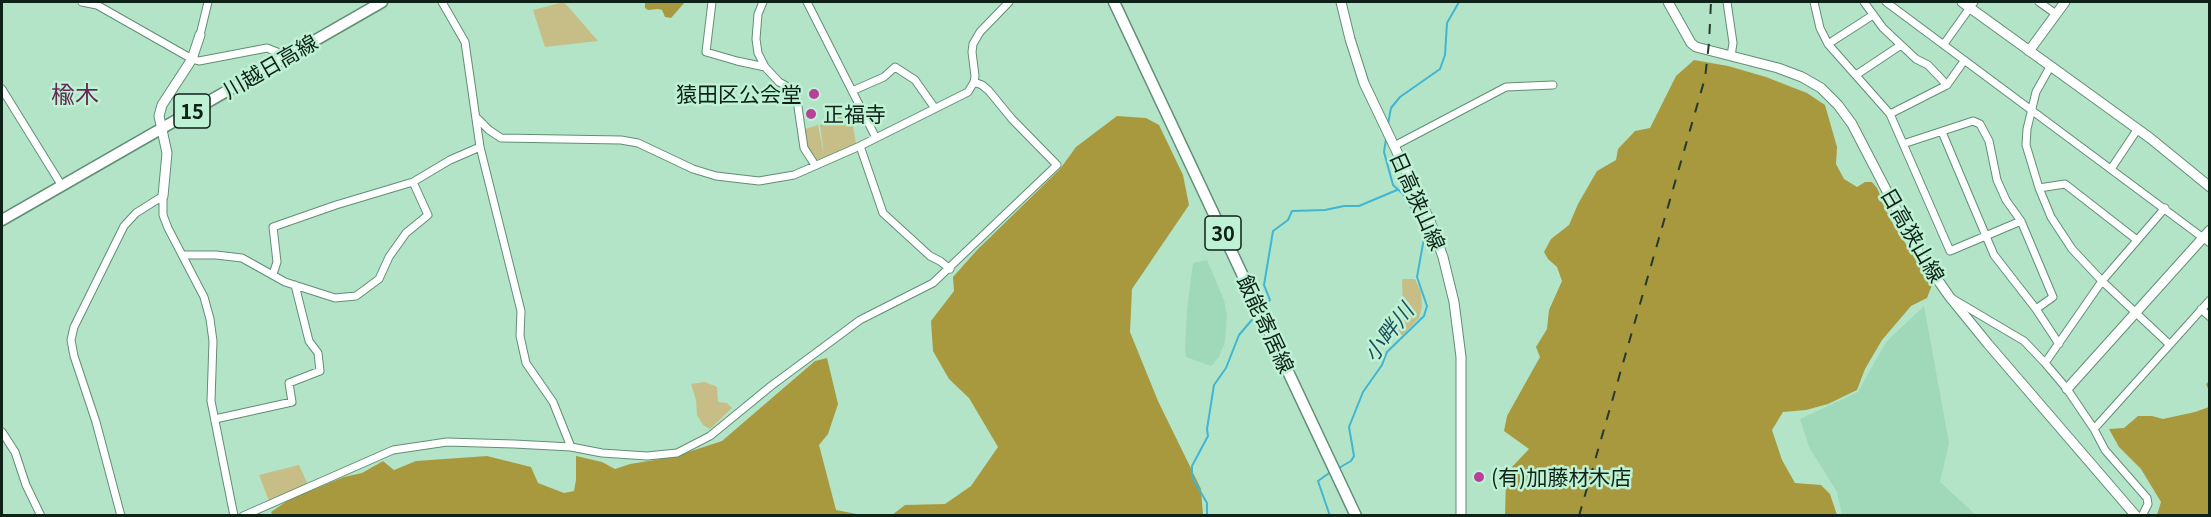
<!DOCTYPE html>
<html>
<head>
<meta charset="utf-8">
<style>
	body { margin:0 }
	#map { position:relative; width:2211px; height:517px; overflow:hidden; background:#b3e4c7; font-family:Georgia,serif }
	canvas { display:block }
	.frame { position:absolute; inset:0; border:3px solid #0f2218; pointer-events:none }
</style>
</head>
<body>
<div id="map">
<canvas width="2211" height="517"></canvas>
<div class="frame"></div>
</div>
<script>
const ctx = document.querySelector('canvas').getContext('2d');
ctx.lineJoin = 'round';
function fillPath(path, color) {
  ctx.fillStyle = color;
  ctx.fill(path, 'evenodd');
}
function shape(rows) {
  const path = new Path2D();
  for (const r of rows) {
    path.moveTo(r[0], r[1]);
    for (let i = 2; i < r.length; i += 2) path.lineTo(r[i], r[i + 1]);
  }
  return path;
}
function stroke(path, color, width, dash) {
  ctx.strokeStyle = color;
  ctx.lineWidth = width;
  ctx.lineCap = dash ? 'butt' : 'round';
  ctx.setLineDash(dash || []);
  ctx.stroke(path);
}
function write(font, color, halo, rows, align = 'center') {
  ctx.font = font + ' Georgia,"Noto Sans JP",serif';
  ctx.lineWidth = 5;
  ctx.setLineDash([]);
  ctx.textBaseline = 'middle';
  ctx.strokeStyle = halo;
  ctx.fillStyle = color;
  for (const [text, x, y, turn = 0] of rows) {
    ctx.save();
    ctx.translate(x, y);
    ctx.rotate((+turn || 0) * Math.PI / 180);
    ctx.textAlign = isNaN(turn) ? turn : align;
    if (halo) ctx.strokeText(text, 0, 0);
    ctx.fillText(text, 0, 0);
    ctx.restore();
  }
}
const built = shape([
	[1207,260,1224,300,1227,315,1225,342,1219,357,1211,366,1186,357,1185,349,1187,310,1193,263],
	[1924,306,1949,443,1940,482,1976,515,1842,515,1837,492,1809,447,1800,419,1858,392,1886,342]
]);
const green = shape([
	[564,2,598,41,545,47,533,10],
	[850,110,856,143,817,160,808,148,805,129,818,125,824,155,820,125],
	[1402,279,1415,279,1421,292,1422,307,1419,318,1403,335,1397,333,1401,327,1403,316],
	[705,382,717,387,718,402,727,403,732,408,710,429,703,425,697,415,696,400,691,384],
	[299,465,308,485,269,501,259,475]
]);
const forest = shape([
	[645,2,685,2,671,18,665,17,662,10,658,9,648,10,645,8],
	[1694,60,1728,66,1766,77,1807,93,1825,105,1837,147,1836,164,1844,179,1857,187,1865,182,1872,182,1877,188,1890,219,1932,285,1927,298,1911,306,1882,340,1865,369,1857,390,1828,404,1806,410,1783,412,1772,430,1782,460,1795,483,1821,485,1830,494,1837,515,1505,515,1506,481,1512,467,1529,449,1504,431,1507,416,1540,357,1536,347,1547,329,1549,310,1562,281,1557,267,1548,259,1544,252,1551,239,1569,225,1578,204,1597,171,1616,160,1618,149,1635,131,1650,128,1676,76],
	[1117,116,1146,118,1159,125,1183,175,1189,205,1132,289,1130,332,1158,401,1201,489,1203,515,892,515,905,505,945,504,971,486,998,447,969,398,949,379,933,351,931,321,954,291,953,277,977,250,1060,169,1076,147],
	[827,358,838,404,828,434,819,445,836,510,862,515,273,516,271,512,290,499,344,477,362,473,383,461,394,470,416,461,487,456,531,467,538,483,564,493,574,491,576,480,576,456,602,462,615,469,630,464,673,457,722,441,815,361],
	[2209,381,2209,515,2157,515,2161,502,2141,469,2119,447,2109,429,2124,428,2138,416,2152,416,2163,419,2195,412,2209,407,2209,391,2206,384]
]);
const stream = shape([
	[1388,124,1391,108,1400,97,1440,69,1445,55,1447,23,1459,2],
	[1262,308,1270,300,1264,285,1273,231,1288,220,1292,211,1325,210,1344,206,1359,206,1397,190],
	[1337,469,1351,461,1354,456,1349,427,1363,392,1382,365,1387,352,1424,316,1427,306,1417,277,1424,238,1421,224,1403,194,1393,185,1384,152,1386,139],
	[1207,516,1207,503,1192,477,1192,466,1208,436,1207,429,1214,385,1226,368,1239,335,1256,315],
	[1330,516,1318,481,1332,471]
]);
const street = shape([
	[82,2,97,5,192,59,199,61,267,48,287,56],
	[442,2,465,42,480,147,521,311,520,336,526,363,553,402,571,447],
	[712,2,706,52,737,61,765,67],
	[763,2,758,14,756,39,758,53,765,67,779,82,790,88,797,100,804,148,815,165],
	[807,2,876,138],
	[1727,2,1733,43,1731,56],
	[1814,2,1820,28,1828,44,1890,114,1950,251,2021,221],
	[1864,2,1883,28,1916,59,1928,65,1947,85],
	[1886,2,2210,243],
	[2039,2,2056,14],
	[200,35,208,2],
	[1828,44,1873,15],
	[1944,44,1974,2],
	[2050,67,2036,92,2027,129,2026,145,2039,188,2051,217,2072,249,2102,281,2169,344],
	[1856,75,1901,45],
	[2,89,62,186],
	[852,91,884,77,895,67,915,80,934,107],
	[1890,114,1947,85,1964,61],
	[476,117,489,130,501,138,621,140,638,143,693,169,716,176,759,181,794,175,860,146,968,92,974,82,975,76,972,52,973,44,980,32,1009,2],
	[1942,132,1994,255,2036,309,2059,344],
	[1903,144,1973,121,1980,124,1989,141,1997,180,2006,200,2021,221,2053,297,2036,309],
	[860,146,883,213,930,256,940,261,950,269],
	[1394,146,1506,87,1553,85],
	[2111,169,2137,130],
	[2039,188,2065,184,2137,240],
	[163,196,163,215,168,228,204,297,210,319,213,341,211,401,234,516],
	[183,255,216,255,242,258,285,282,335,298,356,296,379,279,389,257,406,233,428,215,413,182,450,160,480,147],
	[273,274,277,262,273,227,336,205,413,182],
	[1953,299,2024,341,2045,363,2067,389,2094,429,2105,450,2147,498,2148,504,2142,516],
	[2201,309,2210,317],
	[2045,363,2102,281,2165,208],
	[215,419,292,402,289,383,320,371,318,353,309,341,295,285],
	[2094,429,2210,300],
	[2,432,15,452,26,485,41,516],
	[121,516,96,422,74,356,71,340,74,327,124,226,136,213,163,196],
	[243,516,393,450,447,442,514,444,571,447,602,453,647,456,677,453,710,436,771,386,860,320,933,283,1057,165,1012,119,989,91,982,85,974,82]
]);
const secondary = shape([
	[1341,2,1350,39,1364,83,1430,221,1443,257,1454,302,1461,357,1461,516],
	[1668,2,1691,43,1696,47,1778,68,1802,77,1821,88,1838,105,1852,124,1919,253,1949,296,1988,344,2136,516],
	[1962,2,2150,138,2210,187],
	[2029,51,2065,2],
	[163,196,167,153,159,116,162,105,192,59,200,35],
	[2067,389,2210,230]
]);
const primary = shape([
	[1114,2,1356,516],
	[2,220,382,2]
]);
const rail = shape([
	[1579,516,1705,78,1709,43,1711,2]
]);
const markers = [
	[814,94,6,"#b74199"],
	[811,114,6,"#b74199"],
	[1479,477,6,"#b74199"]
];
const shields = [
	[192,111,36],
	[1223,233,36]
];
const shieldNames = [
	["15",192,111],
	["30",1223,233]
];
const streetNames = [
	["川越日高線",270,66,-30],
	["日高狭山線",1418,201,66],
	["日高狭山線",1913,235,60],
	["飯能寄居線",1266,324,65]
];
const poiNames = [
	["猿田区公会堂",802,94,"right"],
	["正福寺",823,114],
	["(有)加藤材木店",1491,477]
];
const waterNames = [
	["小畔川",1388,332,-52]
];
const quarterNames = [
	["楡木",75,94]
];
fillPath(built, '#a0d9b9');
fillPath(green, '#c7be87');
fillPath(forest, '#a8993f');
stroke(stream, '#40b5d4', 2);
stroke(street, '#608f75', 9);
stroke(secondary, '#608f75', 11);
stroke(primary, '#608f75', 13);
stroke(street, '#fff', 7);
stroke(secondary, '#fff', 9);
stroke(primary, '#fff', 10);
stroke(rail, '#233a2d', 2, [10, 10]);
for (const [x, y, r, color] of markers) {
  const dot = new Path2D();
  dot.arc(x, y, r, 0, 2 * Math.PI);
  ctx.fillStyle = color;
  ctx.fill(dot);
  stroke(dot, '#bff1d4', 2);
}
for (const [x, y, w] of shields) {
  const box = new Path2D();
  box.roundRect(x - w / 2, y - 17, w, 34, 4.5);
  ctx.fillStyle = '#bff1d4';
  ctx.fill(box);
  stroke(box, '#0f2218', 1.5);
}
write('bold 20px', '#0f2218', null, shieldNames);
write('21px', '#0f2218', '#bff1d4', streetNames);
write('21px', '#0f2218', '#bff1d4', poiNames, 'left');
write('italic 22px', '#1f4f5d', '#bff1d4', waterNames);
write('24px', '#652b55', '#bff1d4', quarterNames);
</script>
</body>
</html>
